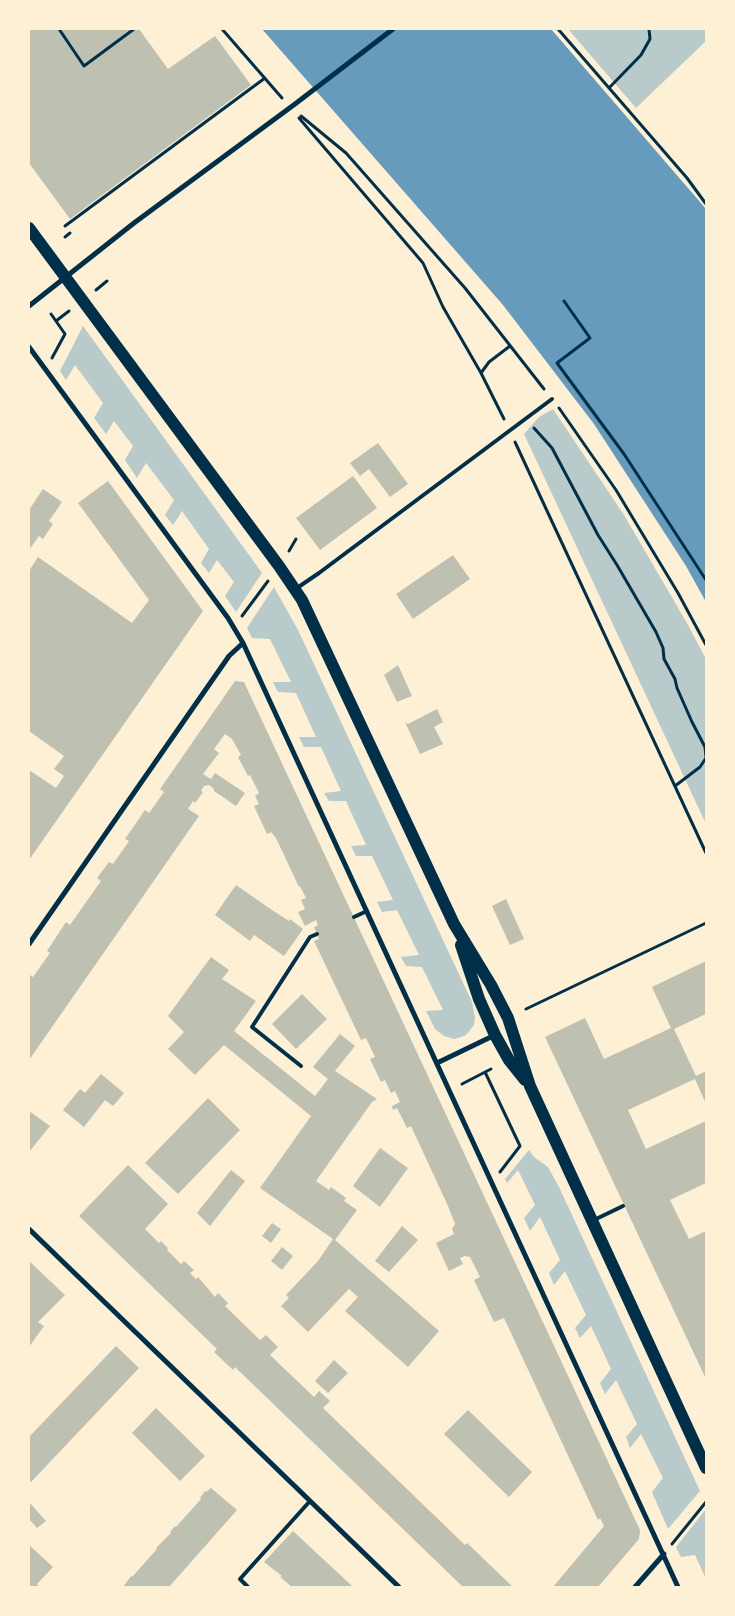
<!DOCTYPE html>
<html>
<head>
<meta charset="utf-8">
<style>
	body { margin:0 }
	#map { position:relative; width:735px; height:1616px; overflow:hidden; background:#fdf0d5; font-family:"Work Sans",sans-serif }
	canvas { display:block }
	.frame { position:absolute; inset:0; border:30px solid #fdf0d5; pointer-events:none }
</style>
</head>
<body>
<div id="map">
<canvas width="735" height="1616"></canvas>
<div class="frame"></div>
</div>
<script>
const ctx = document.querySelector('canvas').getContext('2d');
ctx.lineJoin = 'round';
function fillPath(path, color) {
  ctx.fillStyle = color;
  ctx.fill(path, 'evenodd');
}
function shape(rows) {
  const path = new Path2D();
  for (const r of rows) {
    path.moveTo(r[0], r[1]);
    for (let i = 2; i < r.length; i += 2) path.lineTo(r[i], r[i + 1]);
  }
  return path;
}
function stroke(path, color, width, dash) {
  ctx.strokeStyle = color;
  ctx.lineWidth = width;
  ctx.lineCap = dash ? 'butt' : 'round';
  ctx.setLineDash(dash || []);
  ctx.stroke(path);
}
const green = shape([
	[568,29,706,29,706,41,636,108],
	[83,326,262,573,236,612,225,596,234,582,217,560,209,573,201,563,209,549,182,511,173,525,165,515,174,500,146,463,137,478,125,460,133,446,114,421,106,434,94,418,103,403,75,365,66,380,60,371],
	[553,409,624,515,688,625,706,659,706,824,524,434,539,417],
	[274,587,298,630,472,1002,475,1018,474,1025,466,1035,461,1037,454,1039,444,1036,435,1029,426,1011,443,1010,422,967,406,966,401,957,419,955,397,910,382,912,377,902,393,900,372,856,356,856,351,846,366,845,346,801,329,801,324,793,341,791,321,747,304,747,299,737,316,737,296,693,278,692,273,682,291,682,270,639,252,638,247,628],
	[529,1150,534,1157,548,1167,560,1189,700,1491,668,1529,652,1492,663,1478,641,1434,630,1448,626,1437,637,1424,616,1380,605,1394,600,1383,611,1369,591,1326,580,1338,575,1328,586,1315,565,1271,554,1285,549,1273,560,1260,540,1217,530,1231,524,1218,535,1205,518,1170,507,1183,505,1179],
	[706,1509,706,1579,695,1555,681,1557,676,1547]
]);
const water = shape([
	[262,29,551,29,706,209,706,602,686,566,594,424,503,305]
]);
const building = shape([
	[29,29,139,29,168,69,215,36,251,85,70,219,29,163],
	[378,443,408,484,390,497,369,469,360,476,350,463],
	[353,476,377,508,320,550,296,518],
	[108,481,203,611,29,860,29,770,56,788,64,776,54,769,64,756,29,731,29,571,38,557,132,623,149,600,78,503],
	[43,489,62,502,49,521,53,524,43,539,39,536,29,550,29,510],
	[453,555,470,579,413,619,396,594],
	[398,665,412,696,397,702,384,675],
	[235,681,244,682,640,1530,639,1539,598,1587,553,1587,604,1526,600,1518,598,1520,504,1318,494,1322,474,1280,480,1277,470,1257,465,1256,460,1258,463,1264,449,1271,436,1243,454,1234,452,1229,455,1224,448,1206,411,1126,407,1128,397,1108,393,1110,392,1106,400,1102,395,1091,391,1093,385,1080,381,1082,370,1059,375,1057,366,1038,361,1040,314,941,319,939,314,927,318,925,316,920,305,926,298,912,305,909,301,900,306,898,300,886,299,887,276,838,271,832,267,834,254,806,259,804,255,796,259,793,250,775,248,776,238,757,241,755,232,739,225,734,214,749,219,753,203,774,211,779,215,773,245,793,236,806,214,791,214,789,209,785,204,786,201,791,203,792,195,803,193,801,188,809,199,816,29,1060,29,976,30,975,33,977,50,953,47,951,66,922,70,925,101,881,97,878,109,862,113,864,129,841,125,839,145,810,149,813,164,792,160,789],
	[437,709,443,722,434,727,443,744,420,754,405,722,408,724],
	[236,885,272,910,289,921,290,919,303,929,284,956,254,935,250,941,215,915],
	[506,899,524,939,510,945,492,906],
	[211,957,229,970,222,979,256,1001,234,1031,315,1096,328,1079,313,1067,340,1034,355,1046,335,1071,377,1099,372,1102,316,1181,329,1190,331,1187,346,1198,344,1201,357,1210,335,1240,439,1331,408,1367,345,1311,358,1297,349,1289,308,1332,281,1306,289,1298,286,1295,318,1261,333,1239,260,1188,311,1116,224,1045,195,1075,168,1049,184,1032,168,1016],
	[706,961,706,1014,674,1029,696,1076,706,1071,706,1104,695,1079,628,1110,646,1149,706,1121,706,1183,670,1200,689,1239,706,1231,706,1379,545,1037,585,1018,604,1059,671,1028,652,987],
	[302,994,327,1019,296,1049,272,1024],
	[101,1074,124,1093,113,1106,105,1100,84,1127,63,1110,80,1089,85,1093],
	[208,1098,240,1130,178,1194,145,1163],
	[29,1111,50,1126,29,1152],
	[380,1148,408,1168,380,1207,353,1186],
	[128,1165,168,1204,145,1229,159,1243,161,1241,168,1248,167,1250,181,1264,184,1261,194,1270,190,1273,196,1279,198,1277,215,1297,218,1293,228,1303,225,1306,260,1340,266,1335,278,1347,270,1355,314,1397,319,1391,330,1401,323,1408,465,1545,467,1543,513,1587,463,1587,235,1367,233,1370,214,1352,217,1349,79,1216],
	[231,1170,245,1181,210,1226,197,1213],
	[272,1223,281,1229,271,1243,262,1236],
	[402,1226,418,1240,389,1272,375,1261],
	[282,1247,293,1256,282,1270,271,1261],
	[29,1261,65,1295,38,1322,44,1326,29,1347],
	[116,1346,139,1368,31,1482,29,1480,29,1437],
	[334,1360,348,1373,328,1393,315,1381],
	[156,1408,205,1456,180,1481,132,1433],
	[468,1410,532,1472,509,1497,444,1434],
	[211,1488,237,1510,169,1587,123,1587,131,1576,132,1577,157,1549,156,1548,171,1533,170,1532,175,1526,176,1527,201,1499,200,1498,205,1491,206,1492],
	[29,1502,46,1521,37,1528,29,1519],
	[293,1531,351,1585,353,1587,292,1587,280,1577,282,1576,264,1562],
	[29,1545,53,1567,37,1584,39,1587,29,1587]
]);
const path = shape([
	[59,29,84,66,134,29],
	[222,29,282,98],
	[558,29,687,178,706,204],
	[609,88,641,55,650,39,649,29],
	[301,116,346,153,465,288,544,389],
	[299,118,423,263,443,307,481,373,504,419],
	[65,226,265,78],
	[65,237,70,233],
	[96,290,107,281],
	[564,301,590,338,557,363,624,454,706,580],
	[51,314,65,334,52,358],
	[56,321,69,311],
	[481,373,489,362,510,346],
	[559,408,616,490,678,593,706,645],
	[534,428,552,448,598,535,617,565,656,632,663,648,664,659,675,679,677,688,692,722,705,747,706,757],
	[515,442,706,853],
	[289,551,296,539],
	[242,616,268,581],
	[675,786,700,767,706,758],
	[526,1009,706,923],
	[485,1072,520,1146,500,1172],
	[462,1084,491,1069],
	[672,1544,706,1502]
]);
const service = shape([
	[297,588,319,573,552,399],
	[354,917,367,911],
	[301,1066,252,1027,310,937,317,934],
	[594,1220,623,1206],
	[248,1587,240,1579,310,1501]
]);
const minor = shape([
	[29,306,134,223,295,104,393,29],
	[29,347,228,618,243,643,678,1587],
	[29,944,229,656,243,643],
	[437,1063,495,1035],
	[29,1229,399,1587],
	[635,1587,664,1554]
]);
const primary = shape([
	[29,228,279,566,302,600,454,924,491,985,508,1018,530,1086,706,1468],
	[461,945,479,999,495,1035,509,1060,525,1080]
]);
fillPath(green, '#b9caca');
fillPath(water, '#669bbc');
fillPath(building, '#bec0b2');
stroke(path, '#003049', 3);
stroke(service, '#003049', 4);
stroke(minor, '#003049', 5);
stroke(primary, '#003049', 12);
</script>
</body>
</html>
